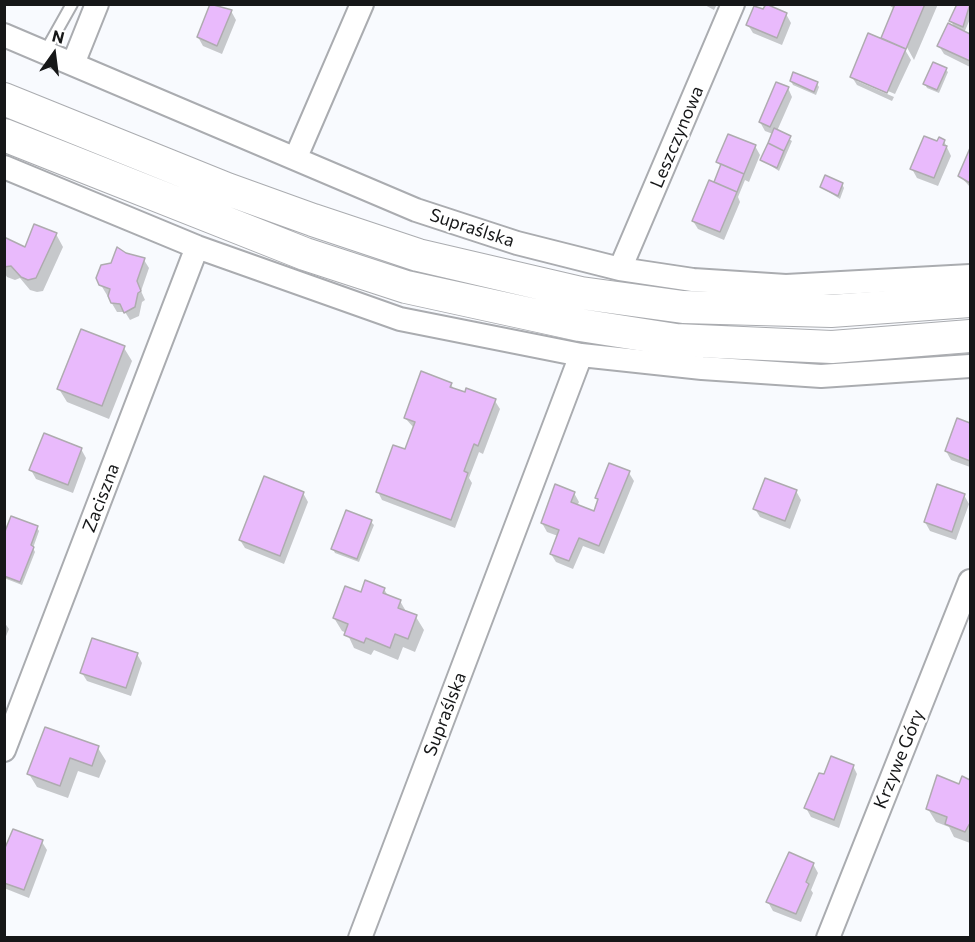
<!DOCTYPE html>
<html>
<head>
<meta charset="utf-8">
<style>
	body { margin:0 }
	#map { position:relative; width:975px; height:942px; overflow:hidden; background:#f8fafe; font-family:Commissioner,sans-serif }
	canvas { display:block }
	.frame { position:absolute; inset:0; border:6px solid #161718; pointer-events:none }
	.north { position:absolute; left:24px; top:24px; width:60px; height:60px; -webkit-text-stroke:4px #fff; paint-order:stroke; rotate:14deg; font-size:16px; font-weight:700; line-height:24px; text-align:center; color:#161718 }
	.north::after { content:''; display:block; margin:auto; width:21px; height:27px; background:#161718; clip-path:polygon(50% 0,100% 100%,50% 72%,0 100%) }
</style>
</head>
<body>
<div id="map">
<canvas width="975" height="942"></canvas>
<div class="frame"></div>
<div class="north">N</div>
</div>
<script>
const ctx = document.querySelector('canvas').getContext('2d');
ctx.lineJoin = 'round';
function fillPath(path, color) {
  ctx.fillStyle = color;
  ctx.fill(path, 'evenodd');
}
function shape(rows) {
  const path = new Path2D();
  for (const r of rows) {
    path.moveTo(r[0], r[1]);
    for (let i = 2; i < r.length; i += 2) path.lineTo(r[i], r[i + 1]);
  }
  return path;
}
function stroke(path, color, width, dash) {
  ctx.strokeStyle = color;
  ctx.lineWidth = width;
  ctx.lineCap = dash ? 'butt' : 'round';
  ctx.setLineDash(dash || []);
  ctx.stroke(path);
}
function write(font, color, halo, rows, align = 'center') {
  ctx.font = font + ' Commissioner,sans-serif';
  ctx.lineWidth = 4.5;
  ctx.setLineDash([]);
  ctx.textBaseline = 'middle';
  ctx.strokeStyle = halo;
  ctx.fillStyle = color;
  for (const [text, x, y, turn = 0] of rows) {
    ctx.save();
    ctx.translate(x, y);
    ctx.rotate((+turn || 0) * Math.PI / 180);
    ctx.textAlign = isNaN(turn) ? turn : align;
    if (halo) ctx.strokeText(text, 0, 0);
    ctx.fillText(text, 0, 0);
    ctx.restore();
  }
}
const shadow = shape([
	[212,4,231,11,236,20,222,54,203,46,198,37],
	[703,4,717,4,714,10],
	[887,4,938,4,914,60,904,42,901,43,911,60,895,94,857,78,857,81,894,97,892,101,857,85,852,77,884,41,882,38,895,9],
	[959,4,970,4,970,19,964,33,970,35,970,67,944,54,939,46,955,28,951,21],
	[786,14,791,23,782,45,753,33,748,25],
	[945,69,948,72,939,93,927,88,925,84],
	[791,81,817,84,819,87,816,95,793,85],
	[788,88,792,97,777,131,792,141,779,171,762,160,773,134,765,131,760,122],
	[944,141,951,156,938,186,917,178,912,169,938,143],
	[755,146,760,155,749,182,745,180,738,197,740,202,724,240,698,229,693,221,718,186,716,182,721,167,718,162],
	[970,152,970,187,960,176],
	[842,184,844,188,840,199,821,187],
	[56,234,63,247,43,291,37,292,30,290,20,278,15,280,7,277,4,272,4,239,26,250],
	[125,255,144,260,149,268,141,291,145,300,142,302,139,316,130,320,125,312,117,312,101,285,112,264],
	[124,348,132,361,109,419,67,402,59,389],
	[451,384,454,390,495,401,500,409,483,454,479,452,469,478,472,483,455,528,382,500,378,492,406,451,414,428,405,418],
	[958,420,970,425,970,467,951,460,946,451],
	[81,449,86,458,73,493,36,479,31,470],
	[629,473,634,481,604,554,583,546,573,569,556,562,551,554,558,536,547,532,542,523,574,493,579,502,577,506,595,513,599,502,597,498],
	[796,491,801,500,790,529,760,517,755,509],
	[303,493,308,502,284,564,245,548,240,540],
	[964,495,969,504,956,540,930,531,925,522],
	[371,522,374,525,359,562,335,553,333,549],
	[37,528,39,531,33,548,35,552,22,585,4,578,4,538],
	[384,589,388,596,400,601,407,613,416,617,424,630,415,652,403,647,398,660,374,650,371,655,354,648,347,633,342,631,334,618,362,594],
	[4,622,9,629,4,641],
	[137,654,142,663,131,696,87,681,82,673],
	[45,729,98,748,106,761,99,778,78,771,68,798,37,787,29,774],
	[853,766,857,774,839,828,811,817,806,808,824,776],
	[963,778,970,781,970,843,954,837,949,827,936,822,928,809,960,786],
	[42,842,47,850,29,898,4,888,4,855],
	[813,864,818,873,811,890,813,893,801,922,773,911,768,902]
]);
const building = shape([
	[210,4,232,10,217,46,197,37,210,4],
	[766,4,787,13,777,38,746,25,754,6,763,9,766,4],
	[895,4,925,4,906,49,881,38,895,4],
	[957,4,970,4,963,27,949,21,957,4],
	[948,23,970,34,970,61,937,46,948,23],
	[868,33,906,49,887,93,850,77,868,33],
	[933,62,947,68,937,90,923,84,933,62],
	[793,72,818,82,814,92,790,81,793,72],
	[776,82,789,87,770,127,759,122,776,82],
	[774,128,791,136,784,151,768,143,774,128],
	[728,134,756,145,744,174,716,162,728,134],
	[924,136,937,141,939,137,945,140,943,145,947,146,934,178,910,169,924,136],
	[768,143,784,151,777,168,760,160,768,143],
	[970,148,970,183,958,176,970,148],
	[721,164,744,174,737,192,714,182,721,164],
	[825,175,843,183,838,196,820,187,825,175],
	[709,180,737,192,720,232,692,221,709,180],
	[34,224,57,233,36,278,28,280,21,277,11,266,4,267,4,237,25,247,34,224],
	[117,247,126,253,145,258,137,281,141,291,138,293,135,307,124,313,120,304,111,303,108,296,110,289,99,285,96,278,101,265,111,263,117,247],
	[81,329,125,346,102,406,57,389,81,329],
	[421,371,452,383,450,387,465,392,466,388,496,399,478,446,474,444,464,471,468,473,451,520,376,492,393,445,405,449,415,422,404,418,421,371],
	[957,418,970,423,970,461,945,451,957,418],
	[44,433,82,448,68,485,29,470,44,433],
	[609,463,630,471,599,546,579,538,569,561,550,554,559,530,541,523,555,484,575,492,571,502,594,511,598,499,595,498,609,463],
	[264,476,304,492,280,556,239,540,264,476],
	[765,478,797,490,785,521,753,509,765,478],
	[937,484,965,494,952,532,924,522,937,484],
	[346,510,372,520,357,559,331,549,346,510],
	[11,516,38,526,31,545,34,547,20,582,4,576,4,534,11,516],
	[365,580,385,588,383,593,401,600,398,608,417,615,408,639,395,634,390,648,366,638,364,643,344,635,348,624,333,618,345,586,361,592,365,580],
	[92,638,138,653,126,688,80,673,92,638],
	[45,727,99,746,92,766,70,758,60,786,27,774,45,727],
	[831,756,854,765,834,820,804,808,819,773,824,774,831,756],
	[937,775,959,784,962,776,970,780,970,823,965,832,945,824,947,817,926,809,937,775],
	[13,829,43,840,24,890,4,883,4,850,13,829],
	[789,852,814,863,806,882,809,884,796,914,766,902,789,852]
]);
const service = shape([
	[45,52,72,4]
]);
const minor = shape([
	[4,35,416,210,517,243,620,269,693,280,786,286,970,276],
	[73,64,97,4],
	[296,157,362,4],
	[4,167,197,247,400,319,581,355,702,368,821,376,970,366],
	[620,269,733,4],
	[4,750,197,247],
	[360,938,581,355],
	[828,938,970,581]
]);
const secondary = shape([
	[4,99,227,189,313,220,418,255,581,293,683,307,831,311,970,301],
	[4,135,305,254,406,287,580,325,676,340,832,347,970,336]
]);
const streetNames = [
	["Leszczynowa",677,137,-67],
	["Supraślska",472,228,18],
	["Zaciszna",101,498,-69],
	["Supraślska",445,714,-69],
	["Krzywe Góry",899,759,-68]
];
fillPath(shadow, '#0003');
fillPath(building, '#e9bafc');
stroke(building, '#aeabaf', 1.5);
stroke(service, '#aaacb0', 14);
stroke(minor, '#aaacb0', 26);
stroke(secondary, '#aaacb0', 34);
stroke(service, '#fff', 10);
stroke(minor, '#fff', 22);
stroke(secondary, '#fff', 32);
write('18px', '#161718', '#fff', streetNames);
</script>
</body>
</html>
